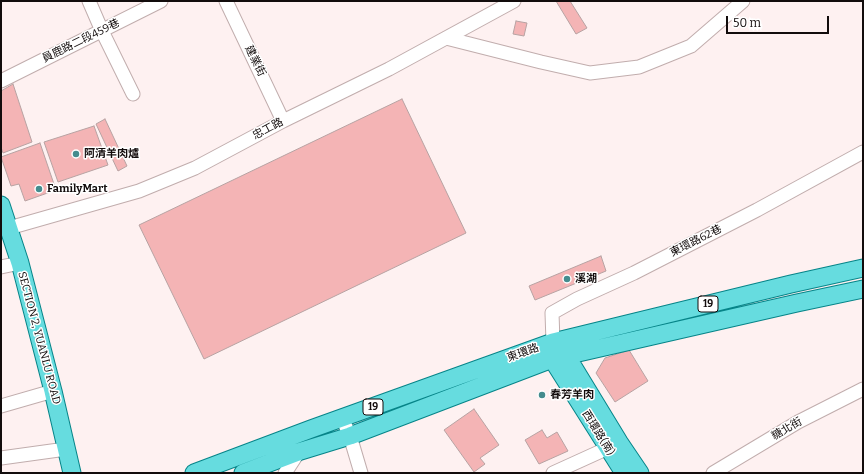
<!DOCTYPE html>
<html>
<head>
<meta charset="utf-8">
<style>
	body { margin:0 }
	#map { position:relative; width:864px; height:474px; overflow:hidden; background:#fef1f1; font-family:Bitter,serif }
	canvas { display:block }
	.frame { position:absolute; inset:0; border:2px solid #120c0c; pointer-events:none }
	.scale { position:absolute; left:726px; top:16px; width:103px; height:18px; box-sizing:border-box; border:2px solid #120c0c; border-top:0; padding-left:5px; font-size:12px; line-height:14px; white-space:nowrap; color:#120c0c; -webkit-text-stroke:3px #fff; paint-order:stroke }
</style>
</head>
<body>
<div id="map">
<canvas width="864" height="474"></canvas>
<div class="frame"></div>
<div class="scale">50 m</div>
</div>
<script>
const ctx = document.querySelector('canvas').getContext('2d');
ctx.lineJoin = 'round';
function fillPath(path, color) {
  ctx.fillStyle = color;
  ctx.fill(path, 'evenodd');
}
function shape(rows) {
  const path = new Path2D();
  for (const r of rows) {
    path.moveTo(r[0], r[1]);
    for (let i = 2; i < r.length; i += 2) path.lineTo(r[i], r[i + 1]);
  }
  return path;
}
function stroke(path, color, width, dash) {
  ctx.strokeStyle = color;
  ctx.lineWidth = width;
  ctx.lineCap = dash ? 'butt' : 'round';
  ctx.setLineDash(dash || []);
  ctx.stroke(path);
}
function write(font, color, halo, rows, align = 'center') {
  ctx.font = font + ' Bitter,"Noto Sans TC",serif';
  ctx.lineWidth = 3;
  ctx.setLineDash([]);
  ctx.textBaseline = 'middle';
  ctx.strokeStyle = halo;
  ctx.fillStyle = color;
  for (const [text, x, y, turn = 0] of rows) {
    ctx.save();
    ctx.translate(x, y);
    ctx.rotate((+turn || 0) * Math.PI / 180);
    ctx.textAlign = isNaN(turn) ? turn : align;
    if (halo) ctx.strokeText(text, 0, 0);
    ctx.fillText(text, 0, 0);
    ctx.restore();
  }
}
const building = shape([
	[556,1,570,1,587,28,576,34,556,1],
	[516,21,527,23,524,36,513,34,516,21],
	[13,84,32,142,3,153,1,147,1,91,13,84],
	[402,99,466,233,204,359,139,225,402,99],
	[105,119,127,166,118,171,96,124,105,119],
	[94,126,108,165,58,182,44,142,94,126],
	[40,143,56,190,25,201,19,184,11,186,1,157,40,143],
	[601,256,606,271,535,300,529,286,601,256],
	[629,350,648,381,615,402,596,373,605,358,629,350],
	[474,409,499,445,480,458,485,464,474,472,444,430,474,409],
	[542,430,547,438,557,432,568,451,539,464,525,440,542,430]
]);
const minor = shape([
	[89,1,102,31,133,94],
	[226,1,283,121],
	[446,38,541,62,590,73,639,67,691,46,743,1],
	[1,81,161,1],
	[9,228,139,191,195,168,283,121,389,69,514,1],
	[1,267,20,263],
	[553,342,552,313,577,299,634,273,757,210,863,152],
	[1,406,53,391],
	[342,418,350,436,361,473],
	[1,458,66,449],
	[285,473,300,450],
	[553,473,608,448,615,444],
	[713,473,798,422,863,389]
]);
const major = shape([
	[1,205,20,263,53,391,72,473],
	[552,348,552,359,624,473],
	[558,348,566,355,619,442,640,473],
	[194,473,311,429,553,342,791,284,863,268],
	[243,473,298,452,350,436,552,359,797,303,863,289]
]);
const markers = [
	[76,154,4,"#448c8e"],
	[39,189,4,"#448c8e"],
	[567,279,4,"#448c8e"],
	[542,395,4,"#448c8e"]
];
const shields = [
	[708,304,20],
	[373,407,20]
];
const shieldNames = [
	["19",708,304],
	["19",373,407]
];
const streetNames = [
	["員鹿路二段459巷",81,41,-26],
	["建業街",255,61,64],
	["忠工路",268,129,-28],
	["東環路62巷",696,241,-27],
	["SECTION 2, YUANLU ROAD",39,338,75],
	["東環路",523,353,-20],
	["糖北街",787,429,-30],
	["西環路(南)",598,433,58]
];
const poiNames = [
	["阿清羊肉爐",84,154],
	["FamilyMart",47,189],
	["溪湖",575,279],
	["春芳羊肉",550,395]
];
fillPath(building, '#f4b4b5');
stroke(building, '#b7a2a2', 1);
stroke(minor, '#c1adad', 15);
stroke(major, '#068488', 19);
stroke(minor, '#fff', 13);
stroke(major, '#66dcdf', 17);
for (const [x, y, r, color] of markers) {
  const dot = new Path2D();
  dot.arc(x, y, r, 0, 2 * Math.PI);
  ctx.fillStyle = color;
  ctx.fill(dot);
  stroke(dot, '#fff', 1.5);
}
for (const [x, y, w] of shields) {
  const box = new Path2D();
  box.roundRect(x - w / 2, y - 8, w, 16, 3);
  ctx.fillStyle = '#fff';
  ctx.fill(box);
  stroke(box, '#120c0c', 1);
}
write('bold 10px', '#120c0c', null, shieldNames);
write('11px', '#120c0c', '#fff', streetNames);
write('bold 11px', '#120c0c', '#fff', poiNames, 'left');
</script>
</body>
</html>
